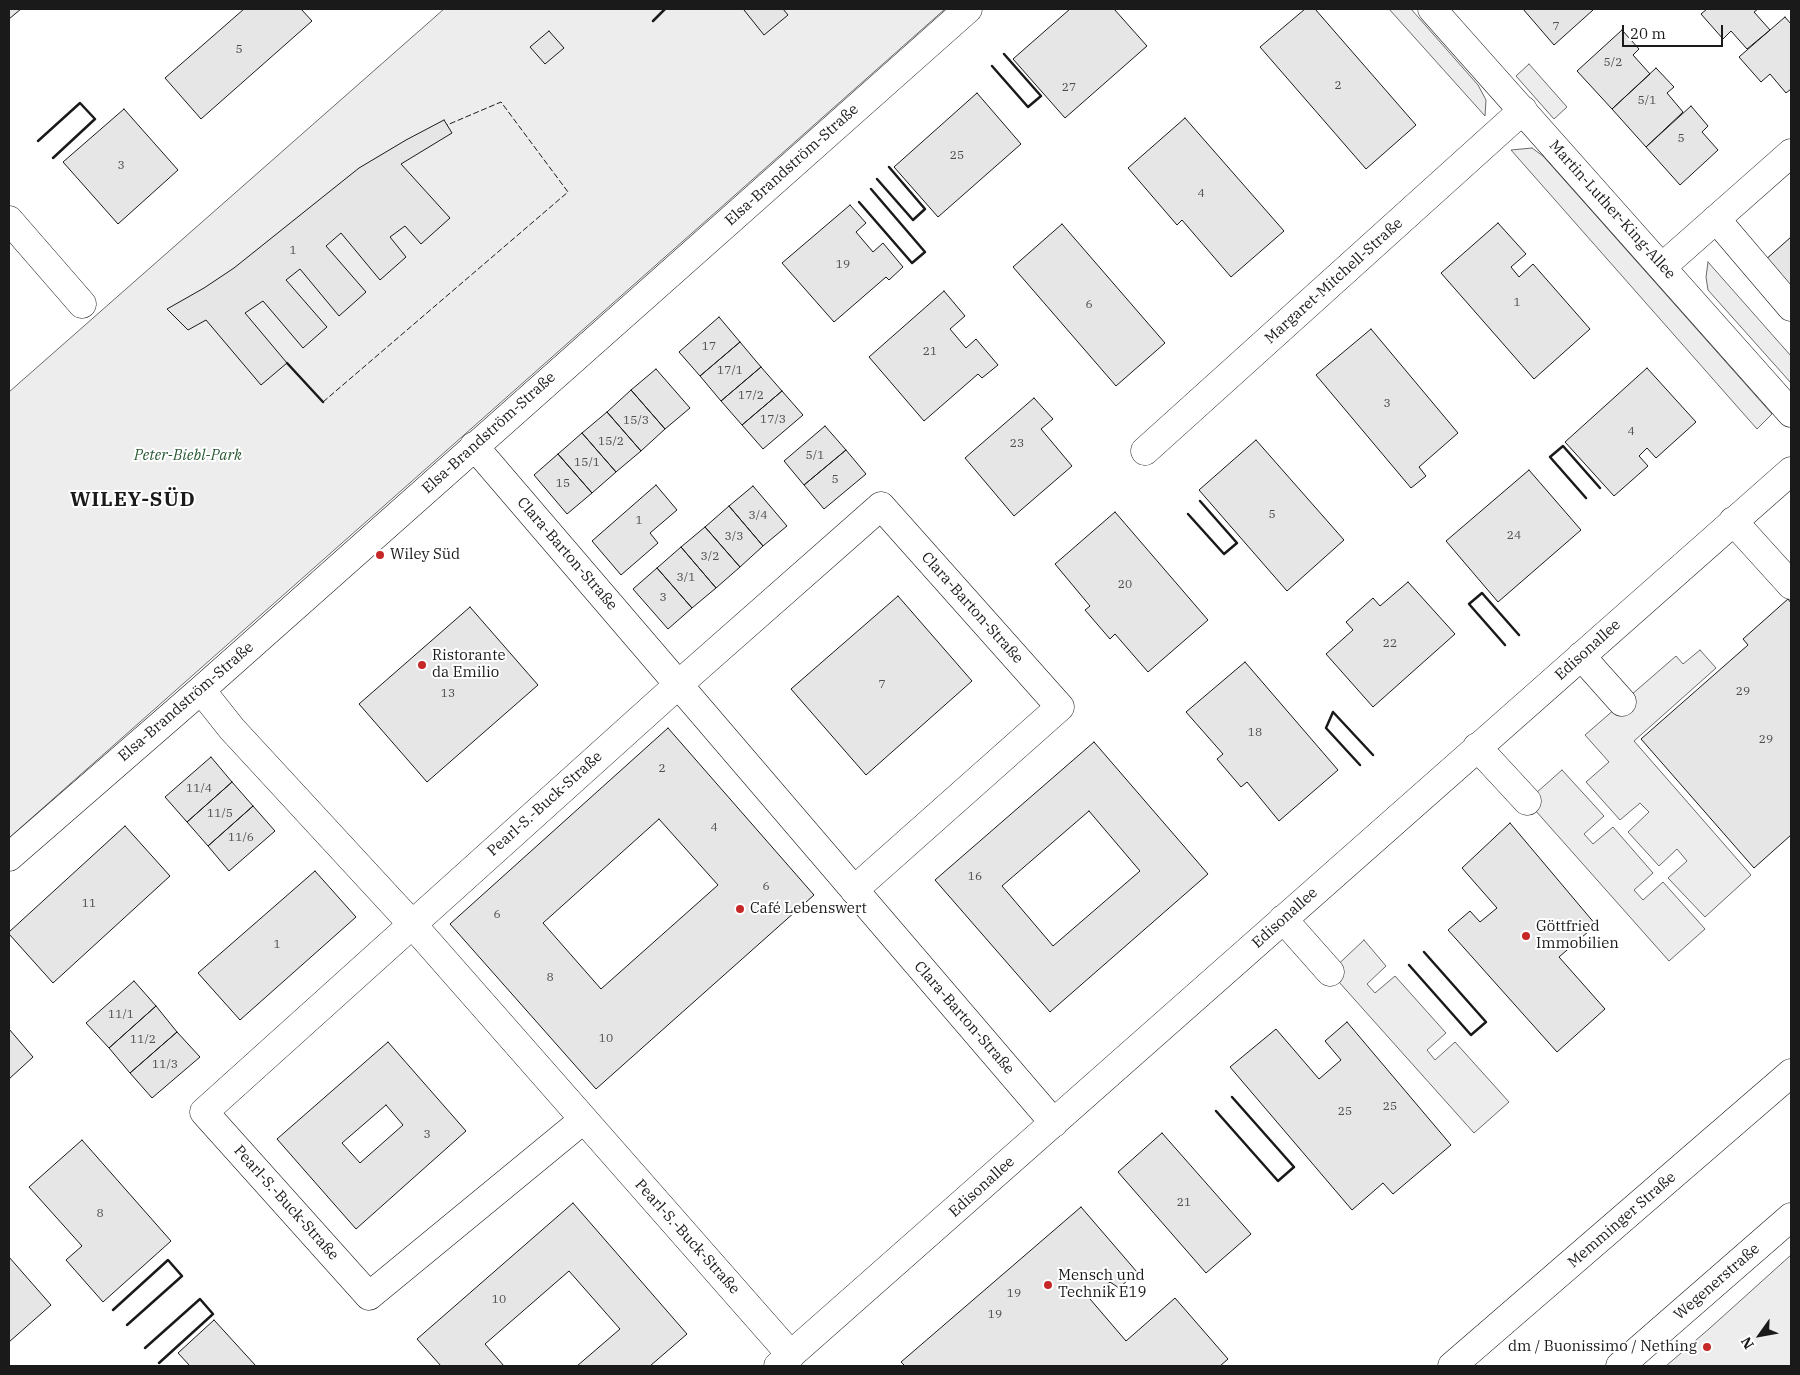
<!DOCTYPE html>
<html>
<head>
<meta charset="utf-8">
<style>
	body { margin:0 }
	#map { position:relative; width:1800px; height:1375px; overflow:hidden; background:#fff; font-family:"IBM Plex Serif",serif }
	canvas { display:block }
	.frame { position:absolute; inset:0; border:10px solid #1a1a1a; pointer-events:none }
	.north { position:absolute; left:1735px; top:1310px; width:50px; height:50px; -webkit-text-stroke:4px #fff; paint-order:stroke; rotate:238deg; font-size:14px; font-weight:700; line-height:20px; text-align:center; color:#1a1a1a }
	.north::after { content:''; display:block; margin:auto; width:18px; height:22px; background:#1a1a1a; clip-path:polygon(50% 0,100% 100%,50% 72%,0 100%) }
	.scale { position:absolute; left:1622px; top:25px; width:101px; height:22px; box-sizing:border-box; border:2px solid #1a1a1a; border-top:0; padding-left:6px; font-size:15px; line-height:18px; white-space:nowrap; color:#1a1a1a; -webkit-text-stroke:4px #fff; paint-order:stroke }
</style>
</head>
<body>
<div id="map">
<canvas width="1800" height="1375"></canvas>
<div class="frame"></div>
<div class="north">N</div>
<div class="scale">20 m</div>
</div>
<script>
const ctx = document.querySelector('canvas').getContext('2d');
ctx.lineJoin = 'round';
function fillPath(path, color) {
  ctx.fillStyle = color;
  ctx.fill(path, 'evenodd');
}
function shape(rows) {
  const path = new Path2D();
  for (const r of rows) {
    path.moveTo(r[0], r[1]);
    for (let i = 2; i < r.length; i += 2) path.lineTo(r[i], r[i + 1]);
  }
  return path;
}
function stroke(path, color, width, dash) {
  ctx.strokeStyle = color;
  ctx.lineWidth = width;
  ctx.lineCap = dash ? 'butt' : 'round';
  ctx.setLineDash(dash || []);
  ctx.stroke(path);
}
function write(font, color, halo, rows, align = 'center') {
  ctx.font = font + ' "IBM Plex Serif",serif';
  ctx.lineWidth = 4;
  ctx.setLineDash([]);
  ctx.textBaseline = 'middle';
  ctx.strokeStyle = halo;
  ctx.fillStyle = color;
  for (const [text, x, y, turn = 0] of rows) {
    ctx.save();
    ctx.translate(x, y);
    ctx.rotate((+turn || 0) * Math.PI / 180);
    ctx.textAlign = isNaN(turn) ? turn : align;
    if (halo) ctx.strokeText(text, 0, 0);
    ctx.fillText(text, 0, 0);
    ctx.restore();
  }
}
const built = shape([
	[444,9,945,9,9,838,9,392,444,9],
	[1389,9,1411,9,1478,85,1486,100,1485,116,1389,9],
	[1529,64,1567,107,1554,119,1516,76,1529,64],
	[1532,148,1543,156,1772,414,1757,429,1511,150,1532,148],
	[1708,262,1791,356,1791,383,1708,290,1706,277,1708,262],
	[1700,650,1716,668,1634,741,1751,875,1705,917,1668,878,1687,861,1677,849,1659,866,1628,832,1649,812,1640,803,1620,820,1586,782,1609,762,1585,735,1676,656,1683,664,1700,650],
	[1562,770,1604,816,1584,834,1593,844,1613,827,1653,873,1634,890,1643,900,1663,882,1705,929,1669,961,1527,801,1562,770],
	[1364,940,1386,966,1367,984,1375,993,1395,976,1446,1033,1427,1050,1435,1060,1455,1042,1509,1102,1474,1133,1330,972,1364,940],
	[1791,1255,1791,1366,1666,1366,1710,1328,1791,1255]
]);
const building = shape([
	[9,9,21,9,9,19,9,9],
	[244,9,301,9,312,21,201,119,165,78,244,9],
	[745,9,783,9,788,15,764,35,744,10,745,9],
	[1070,9,1114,9,1147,46,1065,118,1013,59,1070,9],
	[1305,9,1315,9,1416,125,1366,169,1260,47,1305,9],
	[1523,9,1592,9,1593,10,1554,45,1523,9],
	[1707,9,1758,9,1754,12,1770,30,1747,49,1731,31,1723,39,1701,14,1707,9],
	[1785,17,1791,24,1791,89,1786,93,1770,74,1761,82,1739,57,1785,17],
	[1622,30,1639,49,1633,55,1650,74,1612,109,1577,71,1622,30],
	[549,31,564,48,545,64,530,47,549,31],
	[1656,68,1674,87,1667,93,1683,112,1646,147,1612,109,1656,68],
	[977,93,1021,144,938,217,894,167,977,93],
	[1691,106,1708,126,1702,132,1718,150,1680,185,1646,147,1691,106],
	[124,109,178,170,118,224,63,162,124,109],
	[1185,118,1284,231,1231,277,1182,220,1177,225,1128,168,1185,118],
	[444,120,452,133,401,164,450,218,421,244,405,226,390,237,406,257,380,280,341,233,326,246,366,292,339,316,300,269,286,280,327,327,303,348,263,301,245,313,287,363,261,385,206,320,188,330,167,309,204,288,234,268,359,168,406,140,444,120],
	[850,205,866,223,856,232,873,252,883,243,903,267,889,280,886,277,834,322,782,263,850,205],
	[1498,223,1526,254,1511,267,1519,277,1533,264,1590,329,1534,379,1441,273,1498,223],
	[1062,224,1165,343,1116,386,1013,267,1062,224],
	[1791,237,1791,291,1764,261,1791,237],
	[944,291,965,316,950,329,966,348,976,339,998,365,982,378,978,374,924,421,869,357,944,291],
	[719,317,740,342,700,376,679,352,719,317],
	[1371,329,1458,433,1419,467,1426,476,1411,488,1316,375,1371,329],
	[740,342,761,367,721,401,700,376,740,342],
	[761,367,782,391,742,425,721,401,761,367],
	[1647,368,1696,422,1656,458,1647,448,1639,456,1648,466,1614,496,1565,442,1647,368],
	[656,369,690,408,665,429,631,390,656,369],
	[631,390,665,429,641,451,607,412,631,390],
	[782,391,803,415,763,449,742,425,782,391],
	[1034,398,1053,419,1041,429,1072,466,1014,516,965,458,1034,398],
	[607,412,641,451,616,472,582,433,607,412],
	[825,426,846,450,804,485,784,461,825,426],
	[582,433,616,472,592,493,558,454,582,433],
	[1256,440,1344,540,1287,591,1199,490,1256,440],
	[846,450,866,474,824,509,804,485,846,450],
	[558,454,592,493,567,514,534,475,558,454],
	[1529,470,1581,530,1498,602,1446,541,1529,470],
	[656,485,677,510,650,533,658,543,621,575,592,541,656,485],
	[753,486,787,526,763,546,729,506,753,486],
	[729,506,763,546,740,567,705,527,729,506],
	[1115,512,1208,620,1148,672,1115,634,1110,639,1085,610,1090,606,1055,564,1115,512],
	[705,527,740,567,716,588,681,547,705,527],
	[681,547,716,588,692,608,657,568,681,547],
	[657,568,692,608,668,629,633,589,657,568],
	[1408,582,1455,634,1373,707,1326,654,1353,630,1346,622,1373,598,1380,606,1408,582],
	[898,596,972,681,866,775,791,689,898,596],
	[1788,599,1791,603,1791,835,1754,868,1641,739,1748,645,1743,639,1788,599],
	[470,607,538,685,427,782,359,704,470,607],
	[1245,662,1338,770,1279,821,1247,782,1241,787,1217,759,1223,754,1186,712,1245,662],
	[668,728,814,895,596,1089,450,924,668,728],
	[659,819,718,885,601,989,543,923,659,819],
	[1094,742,1208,874,1050,1012,935,880,1094,742],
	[1089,811,1140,871,1053,946,1002,886,1089,811],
	[211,757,232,782,187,822,165,797,211,757],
	[232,782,253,806,208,846,187,822,232,782],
	[253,806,275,831,229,871,208,846,253,806],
	[1510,823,1596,925,1559,957,1605,1009,1557,1052,1448,930,1470,911,1480,922,1497,908,1462,868,1510,823],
	[125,826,170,876,53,983,9,934,9,932,125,826],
	[315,871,356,917,240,1020,198,973,315,871],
	[134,981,156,1006,109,1048,86,1023,134,981],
	[156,1006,177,1032,130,1073,109,1048,156,1006],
	[1347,1022,1451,1145,1393,1194,1383,1183,1352,1210,1230,1067,1276,1029,1319,1079,1341,1060,1325,1041,1347,1022],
	[9,1029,33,1057,9,1079,9,1029],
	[177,1032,200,1057,152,1098,130,1073,177,1032],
	[388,1042,466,1131,356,1229,277,1139,388,1042],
	[386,1105,403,1125,360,1163,342,1143,386,1105],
	[1162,1133,1251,1234,1206,1273,1118,1172,1162,1133],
	[82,1140,171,1241,103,1302,66,1260,82,1246,29,1187,82,1140],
	[573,1203,687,1334,650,1366,577,1366,620,1329,569,1271,485,1344,504,1366,441,1366,417,1339,573,1203],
	[1081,1207,1137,1272,1119,1288,1110,1282,1090,1299,1126,1341,1175,1298,1228,1359,1220,1366,905,1366,901,1362,1081,1207],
	[9,1257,51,1305,9,1342,9,1257],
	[214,1320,256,1366,190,1366,178,1353,214,1320]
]);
const minor = shape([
	[1432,9,1791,413],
	[1716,219,1791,307],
	[9,220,82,304],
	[1662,267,1791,153],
	[474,446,1054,1123],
	[1145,451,1523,110],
	[1733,521,1791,585],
	[1581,656,1622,702],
	[201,690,232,729,412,924,791,1355],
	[1477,747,1527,801],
	[9,857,201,690,968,9],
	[1283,919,1330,972],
	[583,1120,369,1296,204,1112,678,685,881,506,1060,707,854,890],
	[778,1366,1791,471],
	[1620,1366,1791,1217]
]);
const major = shape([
	[1452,1366,1791,1073]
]);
const fence = shape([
	[323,402,568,192,501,102,447,125]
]);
const wall = shape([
	[653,21,665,9],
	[992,66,1028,107,1041,96,1004,54],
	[38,141,80,103,95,119,53,158],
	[877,179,913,220,925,209,889,167],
	[859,202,912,263,925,252,871,189],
	[287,363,323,402],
	[1586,498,1550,457,1563,446,1600,488],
	[1188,514,1224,554,1237,543,1200,501],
	[1505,645,1469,604,1482,593,1519,635],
	[1360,765,1326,728,1333,712,1373,755],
	[1409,965,1471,1035,1486,1022,1424,952],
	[1216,1111,1278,1181,1294,1167,1232,1097],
	[113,1310,168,1260,182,1276,127,1325],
	[145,1348,200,1299,213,1314,159,1363]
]);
const markers = [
	[380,555,5,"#c62828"],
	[422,665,5,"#c62828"],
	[740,909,5,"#c62828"],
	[1526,936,5,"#c62828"],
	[1048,1285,5,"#c62828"],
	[1707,1347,5,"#c62828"]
];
const numberNames = [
	["7",1556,27],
	["5",239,50],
	["5/2",1613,63],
	["2",1338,86],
	["27",1069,88],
	["5/1",1647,101],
	["5",1681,139],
	["25",957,156],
	["3",121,166],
	["4",1201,194],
	["1",293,251],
	["19",843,265],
	["1",1517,303],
	["6",1089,305],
	["17",709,347],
	["21",930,352],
	["17/1",730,371],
	["17/2",751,396],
	["3",1387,404],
	["17/3",773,420],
	["15/3",636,421],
	["4",1631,432],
	["15/2",611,442],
	["23",1017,444],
	["5/1",815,456],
	["15/1",587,463],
	["5",835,480],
	["15",563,484],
	["5",1272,515],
	["3/4",758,516],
	["1",639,521],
	["24",1514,536],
	["3/3",734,537],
	["3/2",710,557],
	["3/1",686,578],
	["20",1125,585],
	["3",663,598],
	["22",1390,644],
	["7",882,685],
	["29",1743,692],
	["13",448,694],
	["18",1255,733],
	["29",1766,740],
	["2",662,769],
	["11/4",199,789],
	["11/5",220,814],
	["4",714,828],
	["11/6",241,838],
	["16",975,877],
	["6",766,887],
	["11",89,904],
	["6",497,915],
	["1",277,945],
	["8",550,978],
	["11/1",121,1015],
	["10",606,1039],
	["11/2",143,1040],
	["11/3",165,1065],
	["25",1390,1107],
	["25",1345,1112],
	["3",427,1135],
	["21",1184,1203],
	["8",100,1214],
	["19",1014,1294],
	["10",499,1300],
	["19",995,1315]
];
const streetNames = [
	["Elsa-Brandström-Straße",792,165,-42],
	["Martin-Luther-King-Allee",1612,210,48],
	["Margaret-Mitchell-Straße",1334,281,-42],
	["Elsa-Brandström-Straße",489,433,-42],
	["Clara-Barton-Straße",567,554,49],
	["Clara-Barton-Straße",972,608,48],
	["Edisonallee",1588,650,-42],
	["Elsa-Brandström-Straße",186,702,-41],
	["Pearl-S.-Buck-Straße",545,804,-42],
	["Edisonallee",1285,918,-42],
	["Clara-Barton-Straße",964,1018,49],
	["Edisonallee",982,1187,-42],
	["Pearl-S.-Buck-Straße",286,1203,48],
	["Memminger Straße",1622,1220,-41],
	["Pearl-S.-Buck-Straße",687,1237,48],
	["Wegenerstraße",1717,1282,-41]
];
const parkNames = [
	["Peter-Biebl-Park",188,456]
];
const poiNames = [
	["Wiley Süd",390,555],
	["Ristorante",432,656],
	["da Emilio",432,673],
	["Café Lebenswert",750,909],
	["Göttfried",1536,927],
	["Immobilien",1536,944],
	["Mensch und",1058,1276],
	["Technik E19",1058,1293],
	["dm / Buonissimo / Nething",1697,1347,"right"]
];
const districtNames = [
	["WILEY-SÜD",133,500]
];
fillPath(built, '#ededed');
stroke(built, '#6a6a6a', 1);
fillPath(building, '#e6e6e6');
stroke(building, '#1a1a1a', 1);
stroke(minor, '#1a1a1a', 29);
stroke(major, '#1a1a1a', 29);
stroke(minor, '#fff', 28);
stroke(major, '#fff', 28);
stroke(fence, '#1a1a1a', 1, [6, 2.5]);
stroke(wall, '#1a1a1a', 2.5);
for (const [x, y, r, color] of markers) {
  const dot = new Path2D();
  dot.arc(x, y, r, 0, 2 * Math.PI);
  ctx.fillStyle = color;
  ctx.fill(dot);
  stroke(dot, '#fff', 2);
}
write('12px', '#4d4d4d', null, numberNames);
write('15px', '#1a1a1a', '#fff', streetNames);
write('italic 15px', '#2b5a34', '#fff', parkNames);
write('15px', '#1a1a1a', '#fff', poiNames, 'left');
ctx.letterSpacing = '1px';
write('bold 20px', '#1a1a1a', '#fff', districtNames);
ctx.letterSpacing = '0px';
</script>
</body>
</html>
